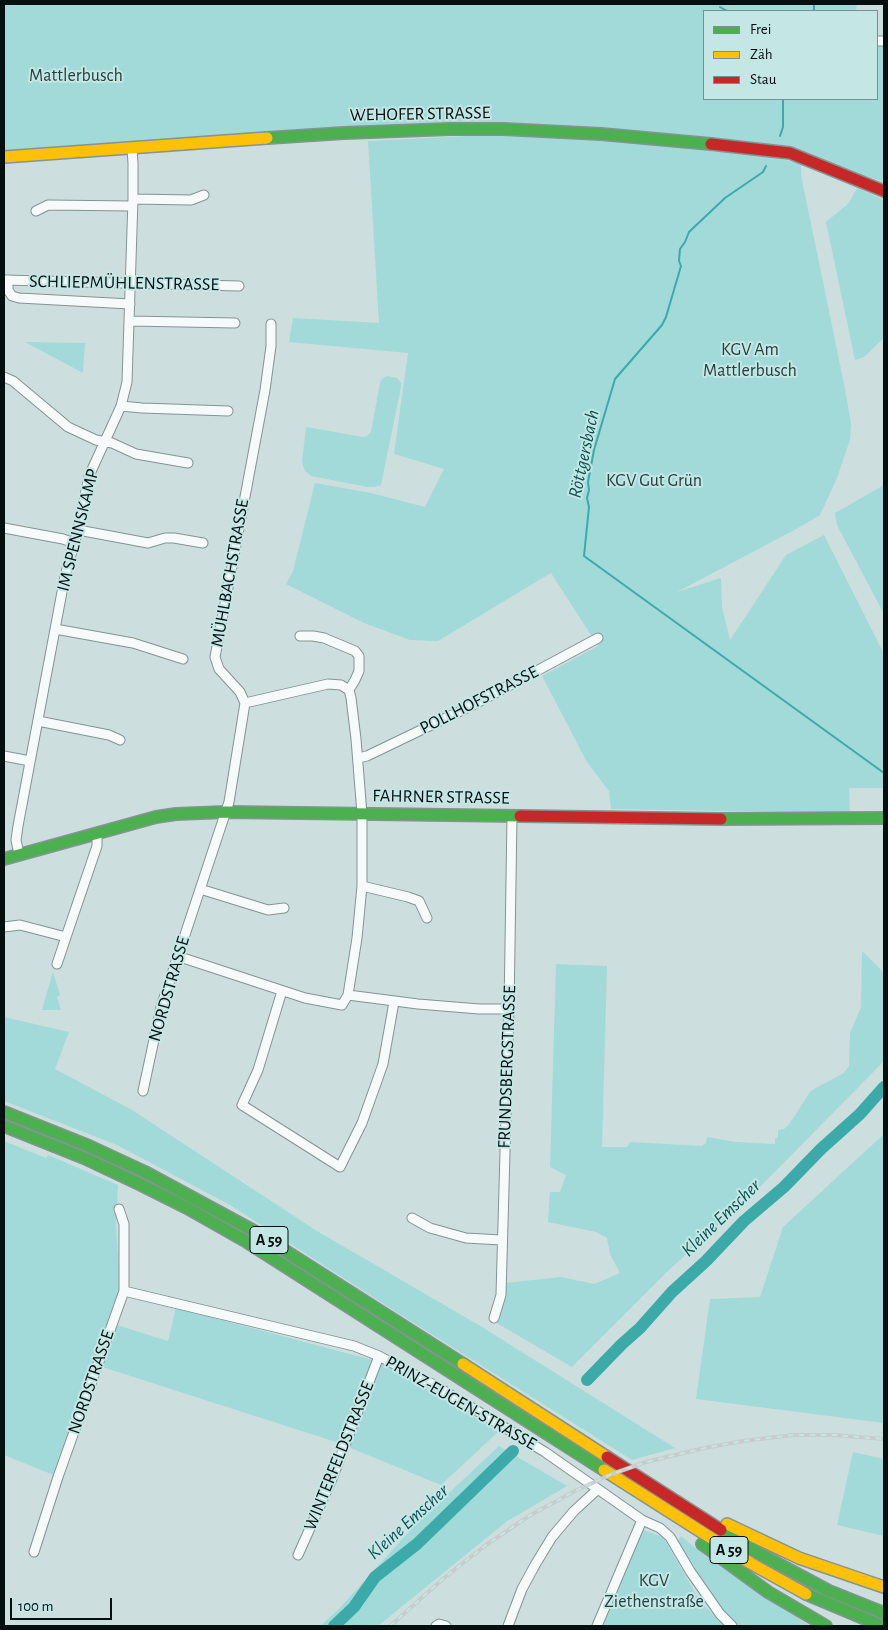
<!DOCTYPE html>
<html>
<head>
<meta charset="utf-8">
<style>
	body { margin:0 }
	#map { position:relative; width:888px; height:1630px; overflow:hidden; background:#ccdfde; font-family:"Alegreya Sans",sans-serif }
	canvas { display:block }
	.frame { position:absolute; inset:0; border:5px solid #040f0f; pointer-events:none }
	.legend { position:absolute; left:703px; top:10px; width:175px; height:90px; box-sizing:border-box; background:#c4e7e6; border:1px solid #779190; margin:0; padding:6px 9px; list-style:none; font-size:15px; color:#040f0f }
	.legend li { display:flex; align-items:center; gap:10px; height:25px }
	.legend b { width:25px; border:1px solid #779190 }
	.scale { position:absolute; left:10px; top:1598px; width:102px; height:22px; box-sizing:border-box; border:2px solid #040f0f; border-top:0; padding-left:6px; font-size:15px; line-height:18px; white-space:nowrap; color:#040f0f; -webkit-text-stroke:4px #c4e7e6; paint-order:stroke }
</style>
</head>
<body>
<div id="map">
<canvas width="888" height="1630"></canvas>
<div class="frame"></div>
<ul class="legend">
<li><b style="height:6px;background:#4caf50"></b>Frei</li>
<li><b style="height:6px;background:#ffc107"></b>Zäh</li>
<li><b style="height:6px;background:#c62828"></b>Stau</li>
</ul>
<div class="scale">100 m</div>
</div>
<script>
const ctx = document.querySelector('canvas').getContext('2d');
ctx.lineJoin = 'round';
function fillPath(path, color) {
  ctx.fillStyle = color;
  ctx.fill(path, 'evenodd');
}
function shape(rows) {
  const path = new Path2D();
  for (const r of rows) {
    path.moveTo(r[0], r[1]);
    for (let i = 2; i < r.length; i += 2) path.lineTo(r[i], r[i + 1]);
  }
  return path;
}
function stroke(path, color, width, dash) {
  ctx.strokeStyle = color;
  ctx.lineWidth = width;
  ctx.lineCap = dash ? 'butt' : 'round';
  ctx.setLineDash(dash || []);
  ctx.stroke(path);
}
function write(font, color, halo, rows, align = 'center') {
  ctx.font = font + ' "Alegreya Sans",sans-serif';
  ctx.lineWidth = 4;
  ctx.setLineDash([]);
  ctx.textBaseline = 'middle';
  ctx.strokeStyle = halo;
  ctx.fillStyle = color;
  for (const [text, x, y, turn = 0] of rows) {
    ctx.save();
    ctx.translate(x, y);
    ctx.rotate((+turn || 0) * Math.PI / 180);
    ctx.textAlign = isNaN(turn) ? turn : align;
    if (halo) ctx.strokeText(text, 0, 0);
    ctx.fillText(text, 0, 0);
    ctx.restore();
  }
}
const green = shape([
	[4,4,857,4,856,11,704,11,704,99,877,99,877,43,884,43,884,182,807,157,503,128,4,151],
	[508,134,629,141,753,152,801,164,801,175,845,389,851,424,850,440,837,478,820,515,798,528,677,592,721,578,722,607,730,640,786,555,824,535,884,654,884,788,849,788,850,813,611,809,609,791,587,762,542,676,598,646,551,573,438,641,410,640,364,623,286,584,293,571,315,483,371,493,425,507,444,469,394,454,408,353,289,342,293,318,379,323,368,141],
	[857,188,884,200,884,338,864,357,855,360,826,222,848,204],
	[25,342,85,343,83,373],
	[387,376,397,378,401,383,401,387,381,485,375,487,368,487,311,476,305,471,302,462,306,427,363,437,367,436,371,432,380,383,382,379],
	[884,485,884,614,837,525,835,513],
	[862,951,884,973,884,1061,759,1188,669,1270,572,1367,495,1322,503,1304,505,1283,561,1277,594,1284,620,1273,610,1254,607,1238,596,1232,548,1222,550,1192,560,1192,566,1175,550,1167,556,964,607,966,602,1147,627,1147,630,1142,702,1146,706,1143,707,1137,736,1142,775,1144,775,1138,778,1138,778,1130,784,1129,788,1126,810,1092,814,1089,844,1073,849,1066,850,1033,861,1007],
	[53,972,60,995,57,997,61,1010,42,1010],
	[4,1017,69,1032,55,1069,132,1110,317,1231,482,1327,675,1448,632,1460,401,1315,230,1205,117,1145,4,1101],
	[884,1134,884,1423,696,1399,710,1299,760,1297,783,1227],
	[4,1141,46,1158,48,1155,118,1185,116,1224,120,1289,107,1322,168,1341,176,1308,384,1363,498,1432,441,1485,336,1442,93,1364,56,1476,4,1455],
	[499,1446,567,1486,506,1522,378,1626,320,1626,337,1611,417,1523],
	[853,1452,884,1459,884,1536,837,1525],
	[643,1530,663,1537,700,1601,724,1626,603,1626],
	[681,1536,705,1556,810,1626,739,1626,725,1612,677,1542]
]);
const stream = shape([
	[720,7,727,11],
	[814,11,814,4],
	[780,136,783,127,783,99],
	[766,166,763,172,725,198,689,232,685,242,680,249,679,261,681,266,666,317,662,325,615,379,594,450,588,482,589,490,587,498,589,507,584,556,884,773]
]);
const river = shape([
	[587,1380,622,1344,640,1328,672,1292,706,1261,744,1221,784,1187,821,1149,860,1114,884,1087],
	[334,1626,354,1607,375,1577,417,1544,513,1451]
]);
const street = shape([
	[877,41,884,41],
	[133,199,191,200,204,195],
	[36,211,48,205,132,206],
	[4,280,239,286],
	[8,280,8,290,12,296,19,298,130,304],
	[130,321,235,323],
	[4,377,13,381,68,427,96,440,112,443,136,454,188,463],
	[121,406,142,408,228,411],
	[4,528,63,539,74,543],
	[78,530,148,543,165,538,174,538,203,543],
	[55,629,133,643,183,659],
	[300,636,313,636,324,638,355,651,359,656,359,671,355,680,349,690],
	[38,721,109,735,120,740],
	[4,756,30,761],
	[358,758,367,756,473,705,598,638],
	[19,854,16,840,18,826,65,576,78,530,89,476,121,406,127,382,133,199,133,163,132,149],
	[362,886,408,897,419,901,427,918],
	[200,889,268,910,284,908],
	[4,927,20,925,66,937,97,846,97,833],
	[177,956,305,998,342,1005,348,995,357,938,362,886,362,814,356,739,351,698,349,690,341,685,328,684,245,703],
	[57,964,66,937],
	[282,991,258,1070,242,1105,340,1167,362,1123,383,1064,394,1002],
	[348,995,418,1004,479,1009,509,1009],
	[143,1091,161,1007,229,802,245,703,240,692,219,669,215,657,265,390,271,346,271,324],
	[412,1218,430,1228,466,1238,501,1240],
	[124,1291,354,1346,379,1356,436,1386,545,1452,642,1520,660,1528,670,1537,690,1571,720,1614,732,1626],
	[494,1318,501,1295,509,1009,512,816],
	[34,1552,58,1477,124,1291,124,1224,119,1209],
	[298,1555,332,1479,379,1356],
	[436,1626,439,1624,446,1626],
	[508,1626,522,1589,535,1565,552,1537,574,1511,598,1489],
	[597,1626,642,1520]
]);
const fast = shape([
	[267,138,344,133,451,129,503,129,601,134,711,144],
	[721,819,884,818],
	[4,859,156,817,176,814,226,812,520,816],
	[4,1112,89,1146,145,1172,254,1231,463,1364],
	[4,1126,84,1158,139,1184,187,1208,247,1242,604,1470],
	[721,1530,758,1553,829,1591,884,1613],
	[702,1544,768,1592,826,1626],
	[806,1594,882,1626]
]);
const slow = shape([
	[4,157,267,138],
	[463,1364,607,1457],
	[604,1470,752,1564,806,1594],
	[727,1524,799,1558,884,1587]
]);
const jam = shape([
	[711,144,790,153,884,191],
	[520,816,721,819],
	[607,1457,721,1530]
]);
const rail = shape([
	[390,1626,444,1578,486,1545,529,1516,575,1491,612,1474,646,1462,705,1448,743,1441,793,1435,834,1435,884,1439]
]);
const shields = [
	[269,1240,38],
	[729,1550,38]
];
const shieldNames = [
	["A 59",269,1240],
	["A 59",729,1550]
];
const parkNames = [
	["Mattlerbusch",76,76],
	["KGV Am",750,350],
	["Mattlerbusch",750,371],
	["KGV Gut Grün",654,481],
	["KGV",654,1581],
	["Ziethenstraße",654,1602]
];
const streetNames = [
	["WEHOFER STRASSE",420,114,-1],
	["SCHLIEPMÜHLENSTRASSE",124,283,1],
	["IM SPENNSKAMP",78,530,-76],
	["MÜHLBACHSTRASSE",230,573,-80],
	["POLLHOFSTRASSE",479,700,-27],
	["FAHRNER STRASSE",441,797,1],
	["NORDSTRASSE",169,989,-74],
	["FRUNDSBERGSTRASSE",507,1067,-88],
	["NORDSTRASSE",91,1382,-71],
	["PRINZ-EUGEN-STRASSE",461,1403,30],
	["WINTERFELDSTRASSE",339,1456,-68]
];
const waterNames = [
	["Röttgersbach",584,454,-78],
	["Kleine Emscher",721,1218,-44],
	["Kleine Emscher",408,1522,-42]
];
fillPath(green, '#a1dad8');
stroke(stream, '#3daaaa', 2);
stroke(river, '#3daaaa', 12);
stroke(street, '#849393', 11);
stroke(fast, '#849393', 14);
stroke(slow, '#849393', 14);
stroke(jam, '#849393', 14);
stroke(street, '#f7fafa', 9);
stroke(fast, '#4caf50', 11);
stroke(slow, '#ffc107', 11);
stroke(jam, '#c62828', 11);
stroke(rail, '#c7cccc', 4);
stroke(rail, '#c4e7e6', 2, [5.5]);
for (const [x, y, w] of shields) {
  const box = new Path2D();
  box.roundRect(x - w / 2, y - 13.5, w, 27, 4);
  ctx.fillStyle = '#c4e7e6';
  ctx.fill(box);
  stroke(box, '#040f0f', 1);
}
write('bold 16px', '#040f0f', null, shieldNames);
write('18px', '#253f3e', '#c4e7e6', parkNames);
write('18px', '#040f0f', '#c4e7e6', streetNames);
write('italic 19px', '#0b5151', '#c4e7e6', waterNames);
</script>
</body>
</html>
